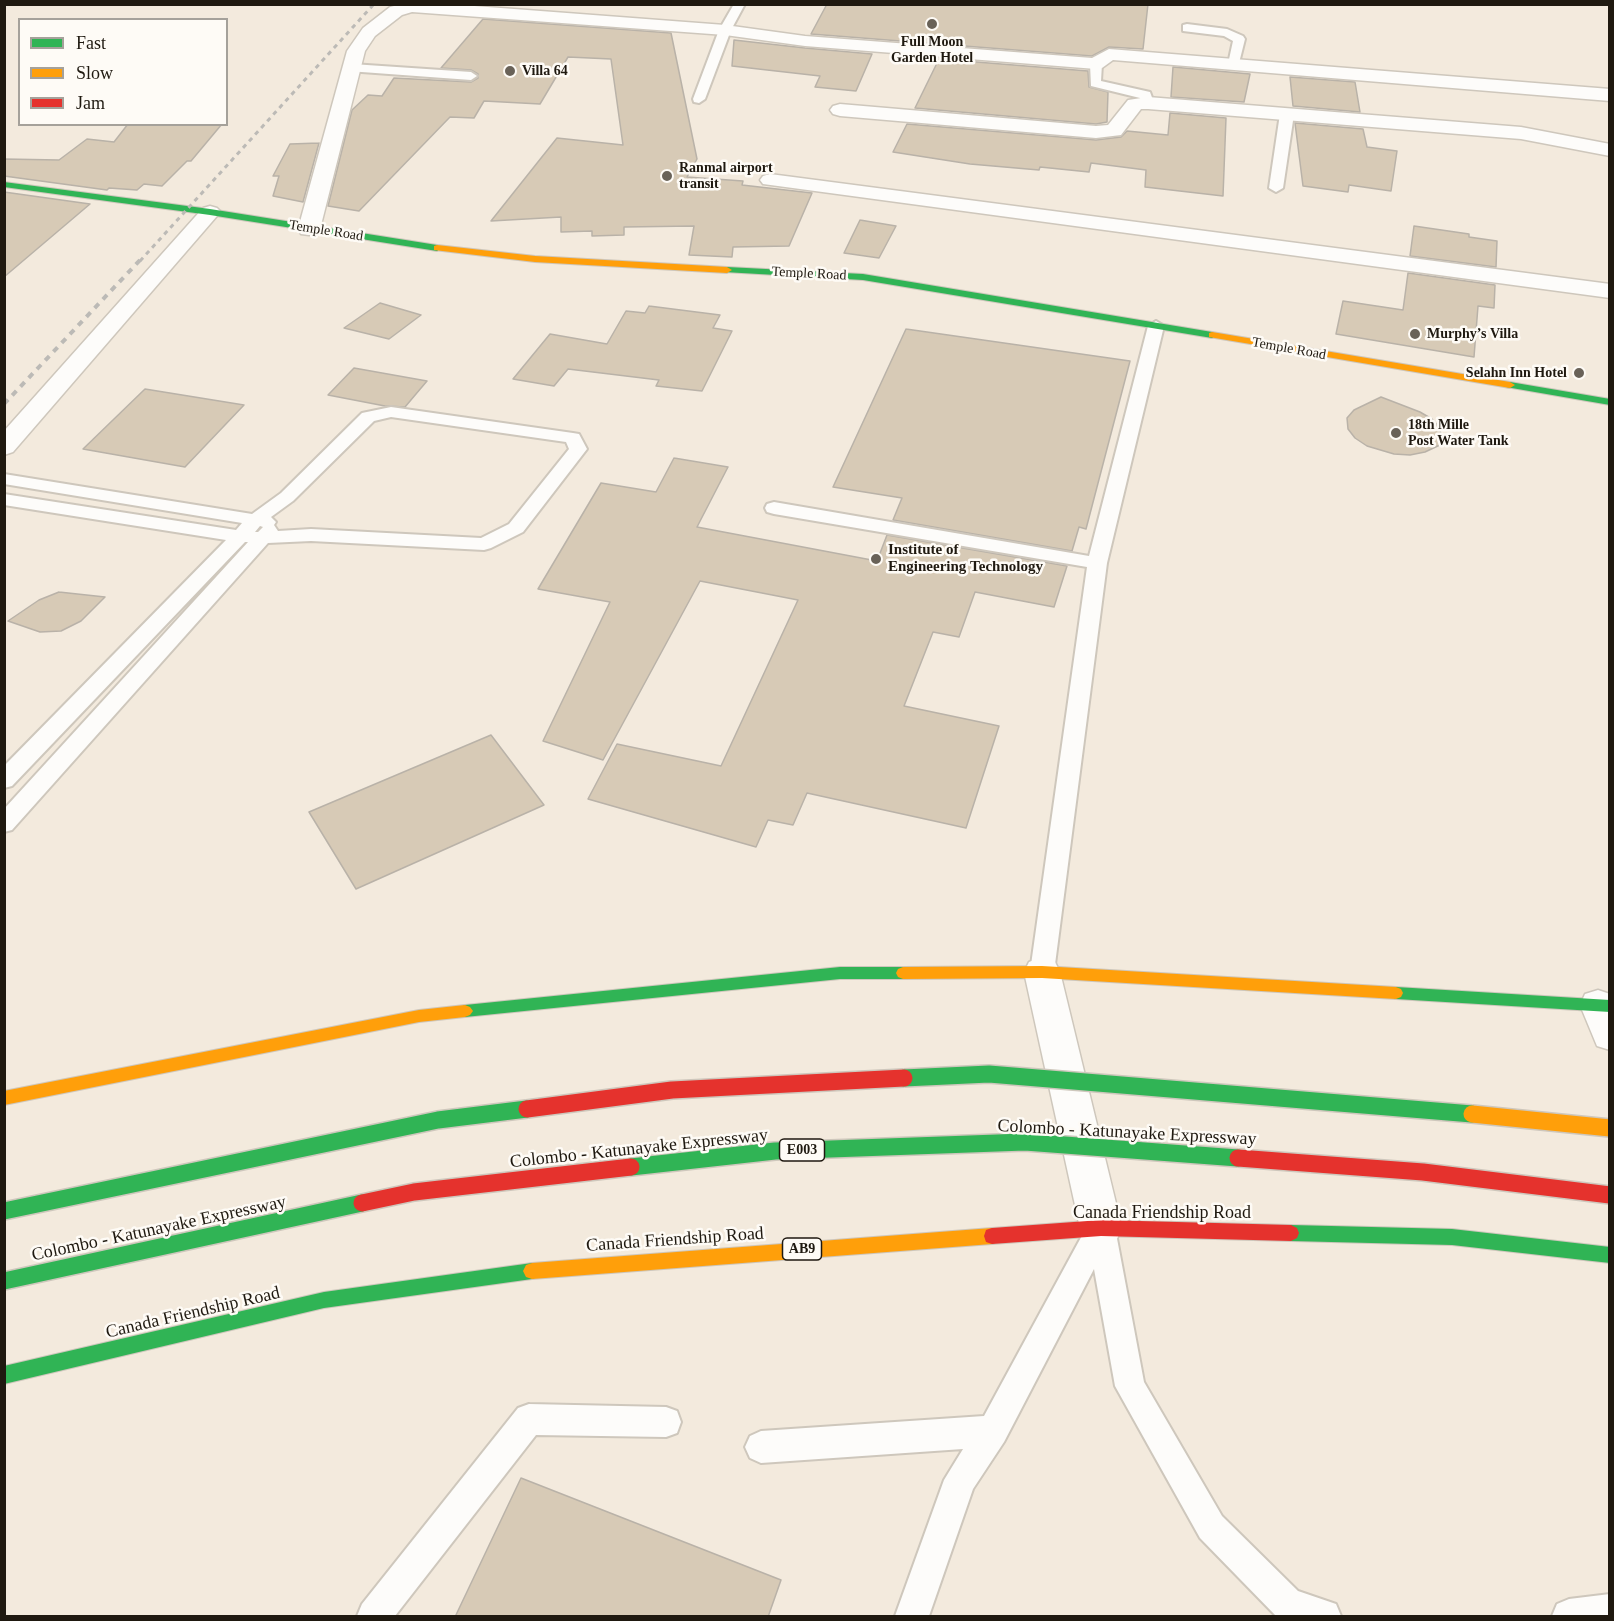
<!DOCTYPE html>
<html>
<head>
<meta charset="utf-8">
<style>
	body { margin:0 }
	#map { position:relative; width:1614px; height:1621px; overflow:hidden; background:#f3eadd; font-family:Georgia,serif }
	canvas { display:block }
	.frame { position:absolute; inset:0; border:6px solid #1f1910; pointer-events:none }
	.legend { position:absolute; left:18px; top:18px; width:210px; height:108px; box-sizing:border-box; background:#fefbf6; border:2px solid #a5a19a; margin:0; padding:8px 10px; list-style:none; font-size:18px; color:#1f1910 }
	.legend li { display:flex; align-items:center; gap:12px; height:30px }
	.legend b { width:30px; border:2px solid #a5a19a }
</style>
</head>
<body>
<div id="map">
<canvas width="1614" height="1621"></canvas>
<div class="frame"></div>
<ul class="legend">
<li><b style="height:8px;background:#30b455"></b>Fast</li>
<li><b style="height:8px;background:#ff9f0a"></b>Slow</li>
<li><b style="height:8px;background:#e5322d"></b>Jam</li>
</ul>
</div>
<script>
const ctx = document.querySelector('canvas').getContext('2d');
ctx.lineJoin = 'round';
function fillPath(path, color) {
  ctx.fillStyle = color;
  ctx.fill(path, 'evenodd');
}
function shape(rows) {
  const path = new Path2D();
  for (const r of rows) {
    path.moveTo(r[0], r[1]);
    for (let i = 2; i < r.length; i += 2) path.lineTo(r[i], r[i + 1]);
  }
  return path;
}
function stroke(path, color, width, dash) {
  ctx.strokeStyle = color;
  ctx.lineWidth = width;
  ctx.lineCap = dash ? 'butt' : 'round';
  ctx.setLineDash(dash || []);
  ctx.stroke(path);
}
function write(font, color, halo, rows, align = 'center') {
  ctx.font = font + ' Georgia,serif';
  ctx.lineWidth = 5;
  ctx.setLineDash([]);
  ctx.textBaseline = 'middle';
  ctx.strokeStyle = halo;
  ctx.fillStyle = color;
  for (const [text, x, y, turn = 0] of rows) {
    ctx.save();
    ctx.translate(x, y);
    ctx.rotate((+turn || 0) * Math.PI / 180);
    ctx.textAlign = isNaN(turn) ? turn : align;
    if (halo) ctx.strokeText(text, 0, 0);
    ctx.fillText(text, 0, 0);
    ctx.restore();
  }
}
const building = shape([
	[827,4,1148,4,1143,49,1109,47,1092,56,811,34,827,4],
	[483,19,671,33,697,159,687,177,743,181,742,185,812,193,789,246,733,247,732,257,689,255,694,226,624,227,624,235,592,236,592,231,561,232,561,217,491,221,557,138,623,145,611,59,568,57,540,104,484,101,474,118,450,117,359,211,328,206,352,110,368,95,382,96,394,78,471,82,478,78,478,74,471,70,441,68,483,19],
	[734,40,805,48,872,54,856,91,815,87,820,76,732,66,734,40],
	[939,59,1088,71,1089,87,1108,92,1107,122,1096,124,915,108,939,59],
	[1173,67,1250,74,1244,102,1171,97,1173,67],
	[1290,77,1355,82,1360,112,1293,106,1290,77],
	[1170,113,1226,118,1223,196,1145,187,1146,170,1091,163,1089,172,1040,167,1039,170,970,164,893,152,907,124,1096,140,1121,137,1127,131,1168,135,1170,113],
	[1295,123,1363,129,1367,147,1397,151,1391,191,1349,185,1348,192,1303,186,1295,123],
	[128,124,222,124,191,161,187,161,162,186,144,184,137,190,109,188,107,190,4,176,4,159,59,160,87,139,114,142,128,124],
	[319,143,303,202,273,196,279,176,273,176,290,144,319,143],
	[4,192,90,204,4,277,4,192],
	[860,220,896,226,879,258,844,253,860,220],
	[1414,226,1469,234,1469,237,1497,241,1496,267,1410,256,1414,226],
	[1408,273,1495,285,1494,308,1478,306,1474,357,1336,334,1343,301,1403,310,1408,273],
	[380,303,421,315,389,339,344,328,380,303],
	[649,306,720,315,713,328,732,331,702,391,656,386,659,380,568,369,554,386,513,379,550,334,607,344,626,311,645,313,649,306],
	[906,329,1130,361,1086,529,1079,527,1072,551,893,520,902,498,833,487,906,329],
	[354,368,427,381,405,407,385,406,328,395,354,368],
	[145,389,244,405,185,467,83,449,145,389],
	[1381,397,1420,412,1432,419,1440,428,1442,444,1425,452,1410,455,1394,454,1367,446,1355,438,1348,429,1347,418,1354,410,1381,397],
	[674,458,728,467,697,527,877,561,887,535,1067,566,1054,607,975,592,959,637,933,632,904,706,999,726,966,828,807,793,793,825,768,820,756,847,588,799,617,744,721,766,798,600,700,581,603,760,543,741,610,602,538,589,601,483,656,492,674,458],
	[59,592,105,597,81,621,61,631,40,632,8,621,39,600,59,592],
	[491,735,544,805,356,889,309,812,491,735],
	[521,1478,781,1580,768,1617,455,1617,521,1478]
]);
const lane = shape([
	[734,4,745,4,731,30,705,99,699,103,694,102,693,99,719,30,734,4],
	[1187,24,1227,29,1243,36,1245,39,1238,67,1230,67,1228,64,1233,41,1224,36,1183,31,1183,25,1187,24],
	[1096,60,1102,64,1101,81,1150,92,1154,103,1153,106,1143,106,1140,98,1091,86,1090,64,1096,60],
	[352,64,471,72,477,76,471,80,348,71,346,68,352,64],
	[1287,110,1294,114,1283,188,1276,192,1269,188,1280,114,1287,110],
	[1156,321,1164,326,1107,563,1054,972,1051,979,1042,982,1033,979,1030,972,1087,567,774,514,767,512,765,508,767,504,774,502,1089,556,1148,326,1156,321],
	[391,407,573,433,579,434,587,449,523,532,491,548,484,550,311,541,268,543,12,830,4,832,4,809,248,542,245,542,12,786,4,788,4,766,226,540,4,505,4,494,236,530,242,523,4,484,4,474,252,514,281,493,362,413,391,407],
	[391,417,566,442,569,449,509,524,481,538,311,529,278,531,274,525,276,522,271,517,293,501,374,421,391,417],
	[260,526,263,527,258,532,255,532,260,526],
	[1101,1215,1111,1219,1115,1228,1144,1382,1222,1516,1298,1591,1336,1604,1341,1616,1276,1616,1200,1538,1115,1386,1094,1269,1004,1442,973,1489,929,1616,895,1616,944,1480,963,1449,761,1463,750,1458,745,1447,750,1436,761,1431,984,1416,1091,1219,1101,1215],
	[529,1404,666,1407,677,1411,681,1422,677,1433,666,1437,536,1435,395,1616,357,1616,362,1604,518,1408,529,1404],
	[1610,1594,1610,1616,1552,1616,1557,1604,1569,1599,1610,1594]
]);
const street = shape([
	[402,4,448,4,725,25,805,36,1092,58,1109,49,1610,89,1610,101,1113,60,1102,68,1096,69,805,46,725,35,412,12,402,15,375,36,365,51,320,229,317,234,309,235,301,234,298,229,347,51,363,28,390,7,402,4],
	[1148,97,1521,127,1610,144,1610,156,1521,139,1148,109,1141,109,1121,135,1096,138,840,116,833,114,830,110,833,106,840,104,1096,126,1108,125,1128,100,1148,97],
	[770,174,1610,284,1610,298,763,184,760,180,763,176,770,174],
	[210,206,217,208,221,212,217,216,13,452,4,455,4,431,203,208,210,206],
	[1042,957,1055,962,1060,972,1122,1228,1116,1241,1101,1247,1086,1241,1080,1228,1024,972,1029,962,1042,957],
	[1598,990,1610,994,1610,1050,1597,1046,1580,1005,1585,994,1598,990]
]);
const fast = shape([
	[4,182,210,209,437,245,441,248,437,251,210,215,4,187,4,182],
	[727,267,863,274,1212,332,1217,335,1212,338,863,280,724,272,722,270,727,267],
	[1510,382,1610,399,1610,405,1506,387,1506,383,1510,382],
	[840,967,903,967,908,969,910,973,908,977,903,979,840,979,465,1017,460,1015,457,1011,460,1007,465,1005,840,967],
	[1396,987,1610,1000,1610,1012,1396,999,1391,997,1389,993,1391,989,1396,987],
	[1291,1225,1452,1229,1610,1247,1610,1263,1452,1245,1291,1241,1285,1238,1283,1233,1285,1228,1291,1225],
	[532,1263,538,1265,541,1271,538,1277,532,1279,324,1308,4,1384,4,1366,324,1292,532,1263]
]);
const slow = shape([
	[437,245,535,256,727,267,732,270,727,273,535,262,434,250,434,246,437,245],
	[1212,332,1510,382,1515,385,1510,388,1209,337,1209,333,1212,332],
	[1042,966,1396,987,1401,989,1403,993,1401,997,1396,999,1042,978,903,979,898,977,896,973,898,969,903,967,1042,966],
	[465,1005,470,1007,473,1011,470,1015,465,1017,419,1022,4,1105,4,1091,419,1010,465,1005],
	[992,1228,998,1230,1000,1236,998,1242,992,1244,532,1279,526,1277,523,1271,526,1265,532,1263,992,1228]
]);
const jam = shape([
	[1101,1220,1291,1225,1297,1228,1299,1233,1297,1238,1291,1241,1101,1236,992,1244,986,1242,984,1236,986,1230,992,1228,1101,1220]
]);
const railFar1 = shape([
	[140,261,374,4]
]);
const rail = shape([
	[4,404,141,259]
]);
const fastBridge = shape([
	[904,1078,989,1074,1472,1114],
	[631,1167,775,1151,1025,1142,1238,1158],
	[4,1211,438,1120,527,1109],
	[4,1281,362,1203]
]);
const slowBridge = shape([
	[1472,1114,1610,1128]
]);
const jamBridge = shape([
	[527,1109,672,1090,904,1078],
	[1238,1158,1423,1172,1610,1195],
	[362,1203,414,1192,631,1167]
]);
const markers = [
	[932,24,6,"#696258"],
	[510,71,6,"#696258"],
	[667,176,6,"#696258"],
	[1415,334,6,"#696258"],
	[1579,373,6,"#696258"],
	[1396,433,6,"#696258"],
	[876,559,6,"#696258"]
];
const farPoinames = [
	["Full Moon",932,42,"center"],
	["Garden Hotel",932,58,"center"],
	["Villa 64",522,71],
	["Ranmal airport",679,168],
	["transit",679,184],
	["Murphy’s Villa",1427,334],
	["Selahn Inn Hotel",1567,373,"right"],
	["18th Mille",1408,425],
	["Post Water Tank",1408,441]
];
const farStreetnames = [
	["Temple Road",326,231,9],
	["Temple Road",809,274,3],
	["Temple Road",1289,349,10]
];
const shields = [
	[802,1150,45],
	[802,1249,39]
];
const shieldNames = [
	["E003",802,1150],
	["AB9",802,1249]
];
const poiNames = [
	["Institute of",888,550],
	["Engineering Technology",888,567]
];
const nearStreetnames = [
	["Colombo - Katunayake Expressway",1127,1133,3],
	["Colombo - Katunayake Expressway",639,1149,-6],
	["Canada Friendship Road",1162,1213],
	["Colombo - Katunayake Expressway",159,1229,-12],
	["Canada Friendship Road",675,1240,-4],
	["Canada Friendship Road",193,1313,-13]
];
fillPath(building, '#d7cab6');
stroke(building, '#b9b2a8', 1.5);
stroke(lane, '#cec7bc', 4);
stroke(street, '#cec7bc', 3);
stroke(fast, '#cec7bc', 2);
stroke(slow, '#cec7bc', 2);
stroke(jam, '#cec7bc', 2);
fillPath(lane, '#fdfcfa');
fillPath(street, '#fdfcfa');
fillPath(fast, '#30b455');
fillPath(slow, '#ff9f0a');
fillPath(jam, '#e5322d');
stroke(railFar1, '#bcbab6', 3, [4.5, 4.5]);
stroke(rail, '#bcbab6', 4, [6, 6]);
stroke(fastBridge, '#cec7bc', 20, []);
stroke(slowBridge, '#cec7bc', 20, []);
stroke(jamBridge, '#cec7bc', 20, []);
stroke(fastBridge, '#30b455', 17);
stroke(slowBridge, '#ff9f0a', 17);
stroke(jamBridge, '#e5322d', 17);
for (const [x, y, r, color] of markers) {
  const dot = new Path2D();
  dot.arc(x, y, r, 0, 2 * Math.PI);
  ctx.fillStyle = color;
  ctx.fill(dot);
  stroke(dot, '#fefbf6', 2);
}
write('bold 14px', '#1f1910', '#fefbf6', farPoinames, 'left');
write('14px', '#1f1910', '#fefbf6', farStreetnames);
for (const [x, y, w] of shields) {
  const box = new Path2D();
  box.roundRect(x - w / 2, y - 11, w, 22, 4.5);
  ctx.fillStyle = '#fefbf6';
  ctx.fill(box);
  stroke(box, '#1f1910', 1.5);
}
write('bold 14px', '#1f1910', null, shieldNames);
write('bold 15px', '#1f1910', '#fefbf6', poiNames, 'left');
write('18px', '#1f1910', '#fefbf6', nearStreetnames);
</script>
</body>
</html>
